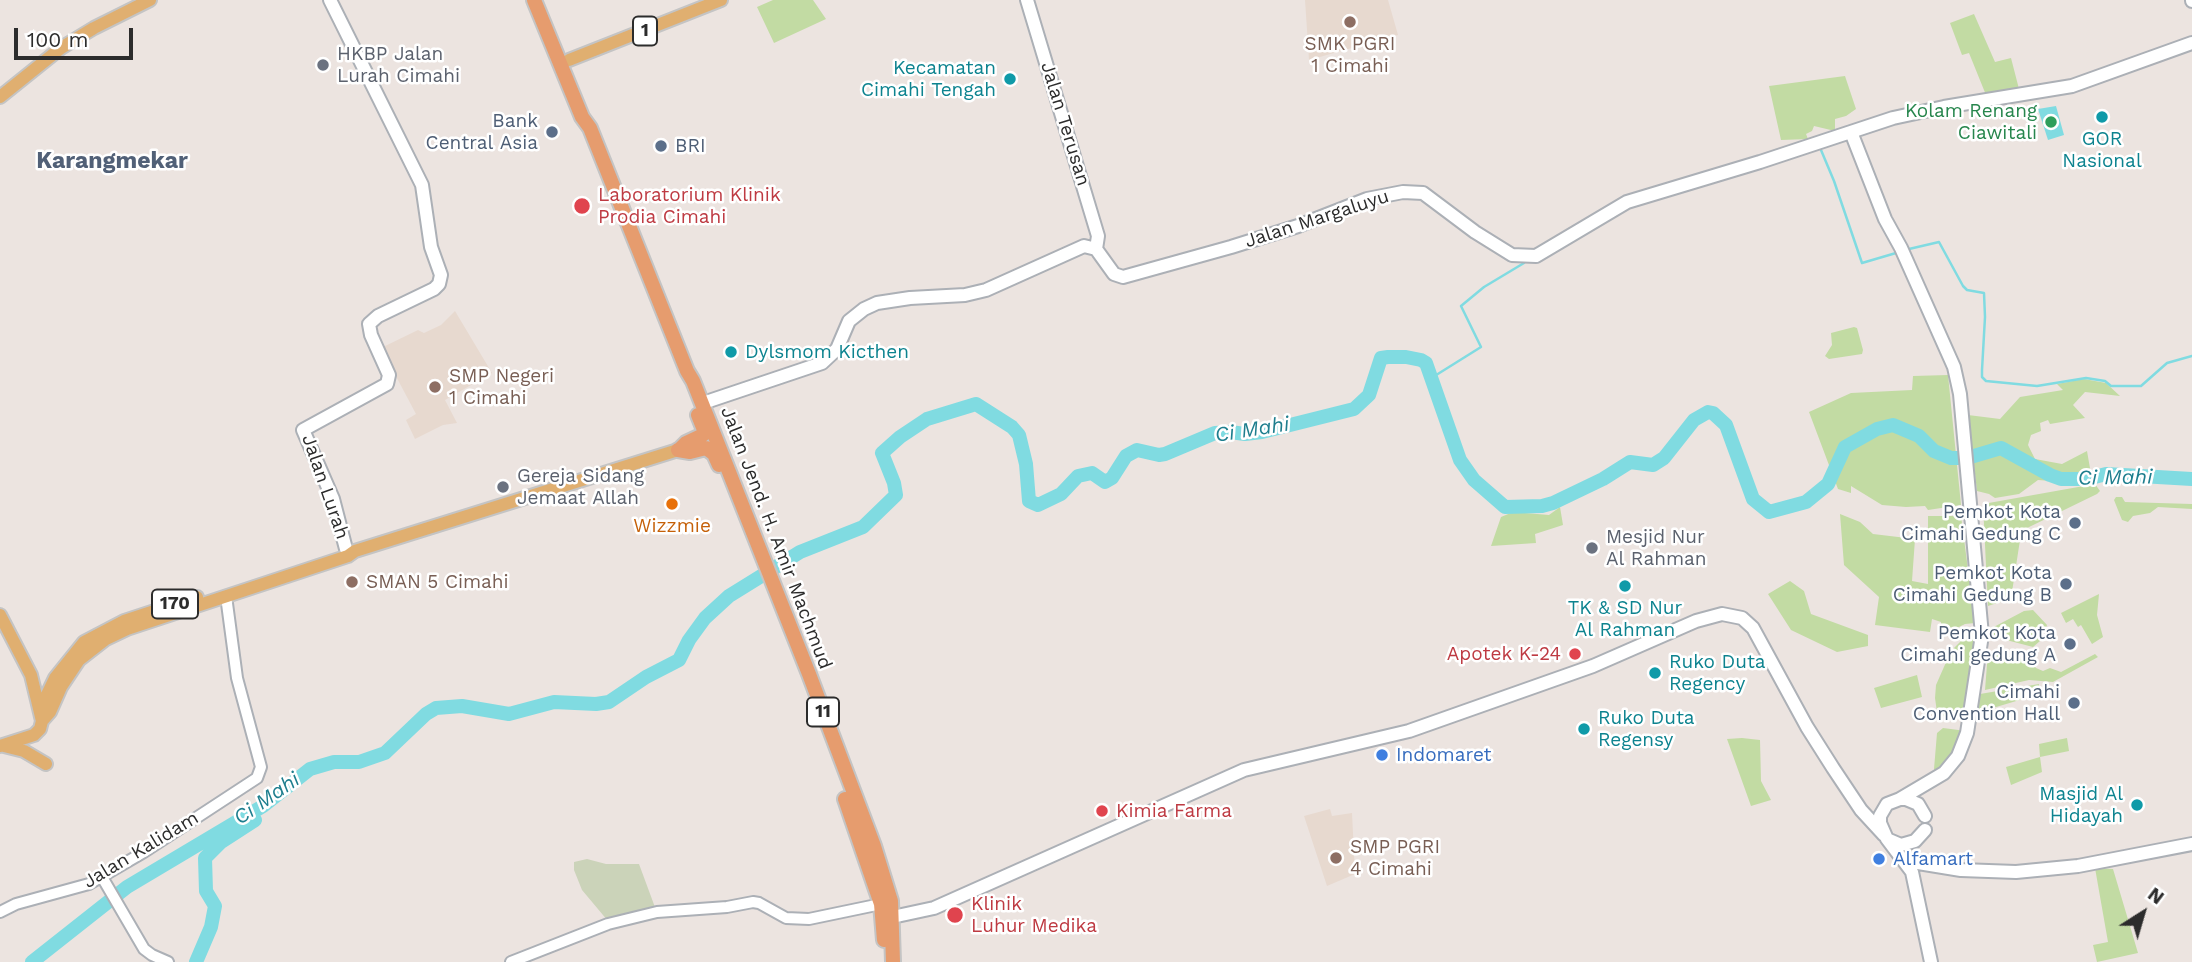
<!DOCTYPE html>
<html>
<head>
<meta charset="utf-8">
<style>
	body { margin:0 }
	#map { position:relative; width:2192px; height:962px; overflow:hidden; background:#ece4e0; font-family:"Work Sans",sans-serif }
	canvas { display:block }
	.north { position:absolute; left:2108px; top:878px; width:70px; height:70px; -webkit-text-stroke:5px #fff; paint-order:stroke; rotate:37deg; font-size:19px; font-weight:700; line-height:28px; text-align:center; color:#2c2c2c }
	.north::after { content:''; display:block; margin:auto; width:24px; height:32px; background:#2c2c2c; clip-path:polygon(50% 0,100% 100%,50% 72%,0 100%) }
	.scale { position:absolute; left:14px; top:28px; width:119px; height:32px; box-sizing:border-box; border:4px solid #2c2c2c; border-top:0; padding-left:9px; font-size:21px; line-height:24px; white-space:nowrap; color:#2c2c2c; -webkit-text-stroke:5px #fff; paint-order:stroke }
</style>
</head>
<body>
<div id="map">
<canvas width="2192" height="962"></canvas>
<div class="north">N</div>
<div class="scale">100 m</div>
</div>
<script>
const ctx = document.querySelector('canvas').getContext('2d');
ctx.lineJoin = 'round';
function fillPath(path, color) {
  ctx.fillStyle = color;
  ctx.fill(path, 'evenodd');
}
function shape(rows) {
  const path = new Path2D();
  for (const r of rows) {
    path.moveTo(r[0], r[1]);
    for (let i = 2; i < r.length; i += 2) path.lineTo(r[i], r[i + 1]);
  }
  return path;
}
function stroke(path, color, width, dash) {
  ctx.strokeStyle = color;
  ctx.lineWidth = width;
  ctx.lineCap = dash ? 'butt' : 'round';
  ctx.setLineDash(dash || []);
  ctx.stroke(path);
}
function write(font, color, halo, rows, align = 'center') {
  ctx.font = font + ' "Work Sans",sans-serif';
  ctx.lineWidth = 5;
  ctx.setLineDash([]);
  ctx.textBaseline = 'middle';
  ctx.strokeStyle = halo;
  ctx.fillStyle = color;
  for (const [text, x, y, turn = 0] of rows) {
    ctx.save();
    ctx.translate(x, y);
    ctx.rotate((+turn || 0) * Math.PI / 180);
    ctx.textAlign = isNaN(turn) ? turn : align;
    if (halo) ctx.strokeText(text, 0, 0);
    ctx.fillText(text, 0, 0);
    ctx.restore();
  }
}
const education = shape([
	[1305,0,1388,0,1398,35,1309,60],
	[455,311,492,373,445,400,457,423,443,425,415,439,406,420,416,414,381,348,418,330,424,333,441,325],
	[1330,809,1332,816,1352,813,1355,874,1327,886,1304,816]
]);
const green = shape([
	[773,0,813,0,826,19,774,43,757,7],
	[1974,14,1995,62,2011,58,2019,89,1986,95,1969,53,1962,55,1950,23],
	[1845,76,1856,109,1846,116,1835,119,1835,131,1814,126,1812,131,1806,134,1808,139,1781,140,1769,86],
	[1854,327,1857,328,1863,350,1862,354,1829,359,1825,356,1832,345,1831,333],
	[1948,375,1961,505,1928,510,1925,506,1906,507,1882,505,1851,486,1851,493,1838,489,1809,412,1851,393,1912,390,1913,376],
	[2084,379,2106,383,2120,396,2085,392,2073,405,2085,418,2050,424,2048,420,2040,423,2041,431,2031,435,2028,445,2035,459,2062,464,2087,451,2091,474,2065,482,2038,480,2019,494,1995,498,1989,494,1977,491,1968,415,2000,419,2020,397,2063,390,2057,384],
	[2095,484,2100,491,2097,494,2025,529,2020,540,2012,592,2009,599,1988,606,1983,504],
	[2116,497,2122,497,2125,502,2192,504,2192,509,2158,507,2150,513,2133,516,2128,522,2122,520,2114,500],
	[1560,507,1563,525,1535,534,1536,543,1491,546,1501,517,1513,512,1549,515],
	[1840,514,1860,522,1873,534,1915,539,1912,581,1928,584,1928,516,1961,516,1975,623,1965,624,1953,630,1948,625,1941,626,1941,622,1932,619,1930,632,1875,625,1879,597,1844,565],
	[1790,581,1804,591,1811,614,1868,635,1868,646,1837,652,1791,630,1768,594],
	[2099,594,2097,615,2103,637,2092,644,2081,625,2078,627,2073,619,2066,623,2061,613],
	[2033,610,2047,625,2040,641,2033,647,1991,636,1990,629,2024,611],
	[1975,627,1977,647,1965,714,1960,717,1945,717,1937,712,1935,698,1936,685,1951,651],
	[1988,652,2029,660,2036,668,2043,671,2050,668,2061,672,2095,654,2098,657,2053,682,2029,680,1985,690],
	[1917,675,1922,697,1881,708,1874,688],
	[2039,684,2039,688,2021,694,2023,699,1976,713,1980,694],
	[1943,728,1966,731,1940,777,1934,769,1937,733],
	[1742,738,1760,740,1761,781,1771,800,1751,806,1727,739],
	[2067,738,2069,751,2040,757,2042,772,2011,785,2006,767,2040,757,2039,744],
	[2095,868,2113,869,2138,953,2097,962,2093,945,2108,942]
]);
const cemetery = shape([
	[587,859,606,864,639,864,656,910,608,921,582,890,574,870,574,862]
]);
const water = shape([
	[2056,106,2064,135,2048,140,2038,109]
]);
const stream = shape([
	[1821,150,1834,181,1862,263,1896,253],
	[1909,249,1939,242,1963,286,1967,290,1984,293,1985,317,1982,370,1982,377,1986,381,2037,386,2086,378,2105,381,2111,386,2141,386,2167,363,2192,356],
	[1433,377,1481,347,1461,306,1484,287,1524,263]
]);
const river = shape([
	[32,962,127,887,263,806,310,769,334,762,359,762,385,753,426,714,436,708,462,706,509,714,554,702,596,704,609,702,646,677,679,660,689,640,705,618,729,596,800,552,863,527,896,495,894,483,882,453,900,437,927,419,976,404,1012,427,1019,435,1026,464,1029,501,1038,505,1061,494,1078,476,1092,473,1105,482,1112,478,1126,456,1137,450,1159,455,1165,454,1215,433,1230,432,1245,434,1262,432,1354,409,1369,395,1381,358,1388,357,1406,357,1421,360,1426,363,1460,460,1474,480,1505,507,1542,506,1553,503,1603,479,1630,462,1653,465,1664,458,1694,420,1708,412,1713,413,1726,425,1753,499,1769,512,1806,502,1828,484,1845,447,1877,429,1893,425,1919,436,1934,451,1951,458,1967,458,2001,448,2050,475,2061,479,2087,479,2106,474,2192,479],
	[196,962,211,927,215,906,206,891,205,858,221,842,255,820]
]);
const tertiary = shape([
	[102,877,144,949,152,955,168,962],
	[0,912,16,904,89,884,144,852,257,778,261,767,237,678,226,596],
	[511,962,608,924,657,912,727,907,753,902,759,903,786,918,809,919,881,904]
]);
const secondary = shape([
	[330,0,422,185,431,247,441,275,439,284,434,289,378,316,369,324,371,335,389,375,387,384,303,430,333,499,346,549],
	[1027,0,1098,236,1096,249],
	[2192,0,2192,1],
	[1851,132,1885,219,1901,248,1954,367,1960,394,1982,635,1967,733,1958,756,1944,773,1900,799],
	[703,403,822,363,837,349,849,321,864,309,877,303,910,298,965,295,986,290,1084,246,1096,249,1114,274,1123,277,1231,247,1298,226,1367,199,1403,192,1423,193,1475,232,1512,255,1536,256,1627,202,1760,162,1893,118,1944,107,2072,86,2192,43],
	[1925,830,1915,841,1901,845,1887,839,1880,823,1880,816,1887,804,1900,799,1906,799,1918,804,1925,816],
	[1887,839,1912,872,1931,962],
	[1906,861,1961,870,2016,872,2078,866,2192,844],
	[883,919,934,908,1244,770,1409,731,1593,666,1696,621,1722,614,1742,618,1753,628,1807,727,1833,768,1861,810,1884,835]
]);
const primary = shape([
	[569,60,721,0],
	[0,97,61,48,94,28,150,0],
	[0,615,31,675,42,721,40,729,34,735,0,746],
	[40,709,55,678,84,642,124,621,197,597],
	[42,721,50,712,61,687,79,660,106,639,127,629,348,556,355,551,678,450],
	[4,746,24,751,46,764]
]);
const trunk = shape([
	[534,0,582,117,590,128,687,371,693,381,809,674,874,846,891,901,893,962],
	[678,450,690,452,706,448,714,454,719,465],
	[679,450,686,443,703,435,704,430,698,415],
	[845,799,881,904,884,940]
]);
const markers = [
	[1350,22,7,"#8d6e63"],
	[323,65,7,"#6b7280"],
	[1010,79,7,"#0f9aa8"],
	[2102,117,7,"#0f9aa8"],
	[2051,122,7,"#2e9e5b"],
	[552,132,7,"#5c6f8a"],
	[661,146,7,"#5c6f8a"],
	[582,206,9,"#e0444e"],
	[731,352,7,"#0f9aa8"],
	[435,387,7,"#8d6e63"],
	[503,487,7,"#6b7280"],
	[672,504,7,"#e8710a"],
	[2075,523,7,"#5c6f8a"],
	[1592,548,7,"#6b7280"],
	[352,582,7,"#8d6e63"],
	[2066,584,7,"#5c6f8a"],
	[1625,586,7,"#0f9aa8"],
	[2070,644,7,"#5c6f8a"],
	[1575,654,7,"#e0444e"],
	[1655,673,7,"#0f9aa8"],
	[2074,703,7,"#5c6f8a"],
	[1584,729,7,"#0f9aa8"],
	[1382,755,7,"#3f7fe0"],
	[2137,805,7,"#0f9aa8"],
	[1102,811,7,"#e0444e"],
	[1336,858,7,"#8d6e63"],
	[1879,859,7,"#3f7fe0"],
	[955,915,9,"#e0444e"]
];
const shields = [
	[645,31,24],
	[175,604,46],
	[823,712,32]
];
const shieldNames = [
	["1",645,31],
	["170",175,604],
	["11",823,712]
];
const educationNames = [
	["SMK PGRI",1350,44,"center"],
	["1 Cimahi",1350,66,"center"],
	["SMP Negeri",449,376],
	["1 Cimahi",449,398],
	["SMAN 5 Cimahi",366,582],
	["SMP PGRI",1350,847],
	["4 Cimahi",1350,869]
];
const worshipNames = [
	["HKBP Jalan",337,54],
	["Lurah Cimahi",337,76],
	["Gereja Sidang",517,476],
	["Jemaat Allah",517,498],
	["Mesjid Nur",1606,537],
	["Al Rahman",1606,559]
];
const cultureNames = [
	["Kecamatan",996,68,"right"],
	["Cimahi Tengah",996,90,"right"],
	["GOR",2102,139,"center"],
	["Nasional",2102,161,"center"],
	["Dylsmom Kicthen",745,352],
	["TK & SD Nur",1625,608,"center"],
	["Al Rahman",1625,630,"center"],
	["Ruko Duta",1669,662],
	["Regency",1669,684],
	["Ruko Duta",1598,718],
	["Regensy",1598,740],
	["Masjid Al",2123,794,"right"],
	["Hidayah",2123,816,"right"]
];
const leisureNames = [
	["Kolam Renang",2037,111],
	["Ciawitali",2037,133]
];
const serviceNames = [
	["Bank",538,121],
	["Central Asia",538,143],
	["BRI",675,146,"left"],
	["Pemkot Kota",2061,512],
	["Cimahi Gedung C",2061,534],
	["Pemkot Kota",2052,573],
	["Cimahi Gedung B",2052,595],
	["Pemkot Kota",2056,633],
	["Cimahi gedung A",2056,655],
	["Cimahi",2060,692],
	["Convention Hall",2060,714]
];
const streetNames = [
	["Jalan Terusan",1065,124,73],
	["Jalan Margaluyu",1317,219,-18],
	["Jalan Lurah",325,487,71],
	["Jalan Jend. H. Amir Machmud",776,538,69],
	["Jalan Kalidam",141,850,-31]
];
const healthNames = [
	["Laboratorium Klinik",598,195],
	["Prodia Cimahi",598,217],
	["Apotek K-24",1561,654,"right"],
	["Kimia Farma",1116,811],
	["Klinik",971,904],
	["Luhur Medika",971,926]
];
const foodNames = [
	["Wizzmie",672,526]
];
const shopNames = [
	["Indomaret",1396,755],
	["Alfamart",1893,859]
];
const waterNames = [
	["Ci Mahi",1252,430,-9],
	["Ci Mahi",2115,478,-1],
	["Ci Mahi",267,799,-35]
];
const quarterNames = [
	["Karangmekar",112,161]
];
fillPath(education, '#e7d9cf');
fillPath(green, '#c2dba3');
fillPath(cemetery, '#cbd3b9');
fillPath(water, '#80dbe1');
stroke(stream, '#80dbe1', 2.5);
stroke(river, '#80dbe1', 14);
stroke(tertiary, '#acb0b6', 14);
stroke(secondary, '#acb0b6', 16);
stroke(primary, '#c4c4c4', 16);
stroke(trunk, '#c4c4c4', 18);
stroke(tertiary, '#fff', 10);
stroke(secondary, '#fff', 12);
stroke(primary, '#e0af70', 12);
stroke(trunk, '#e69c6e', 14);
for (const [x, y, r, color] of markers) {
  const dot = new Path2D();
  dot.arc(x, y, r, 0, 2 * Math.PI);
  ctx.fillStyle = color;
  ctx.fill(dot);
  stroke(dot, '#fff', 2.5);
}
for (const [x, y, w] of shields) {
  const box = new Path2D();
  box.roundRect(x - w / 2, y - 14.5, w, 29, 5);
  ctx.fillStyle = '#fff';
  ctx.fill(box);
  stroke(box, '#2c2c2c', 2);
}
write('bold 18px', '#2c2c2c', null, shieldNames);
write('19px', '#785e54', '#fff', educationNames, 'left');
write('19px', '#5b616d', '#fff', worshipNames, 'left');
write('19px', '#0d838f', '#fff', cultureNames, 'left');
write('19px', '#27864d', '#fff', leisureNames, 'right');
write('19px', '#4e5e75', '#fff', serviceNames, 'right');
write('19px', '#2c2c2c', '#fff', streetNames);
write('19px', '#be3a42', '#fff', healthNames, 'left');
write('19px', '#c56008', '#fff', foodNames);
write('19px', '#366cbe', '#fff', shopNames, 'left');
write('italic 21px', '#1e7e8e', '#fff', waterNames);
write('bold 23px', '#516077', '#fff', quarterNames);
</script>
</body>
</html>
